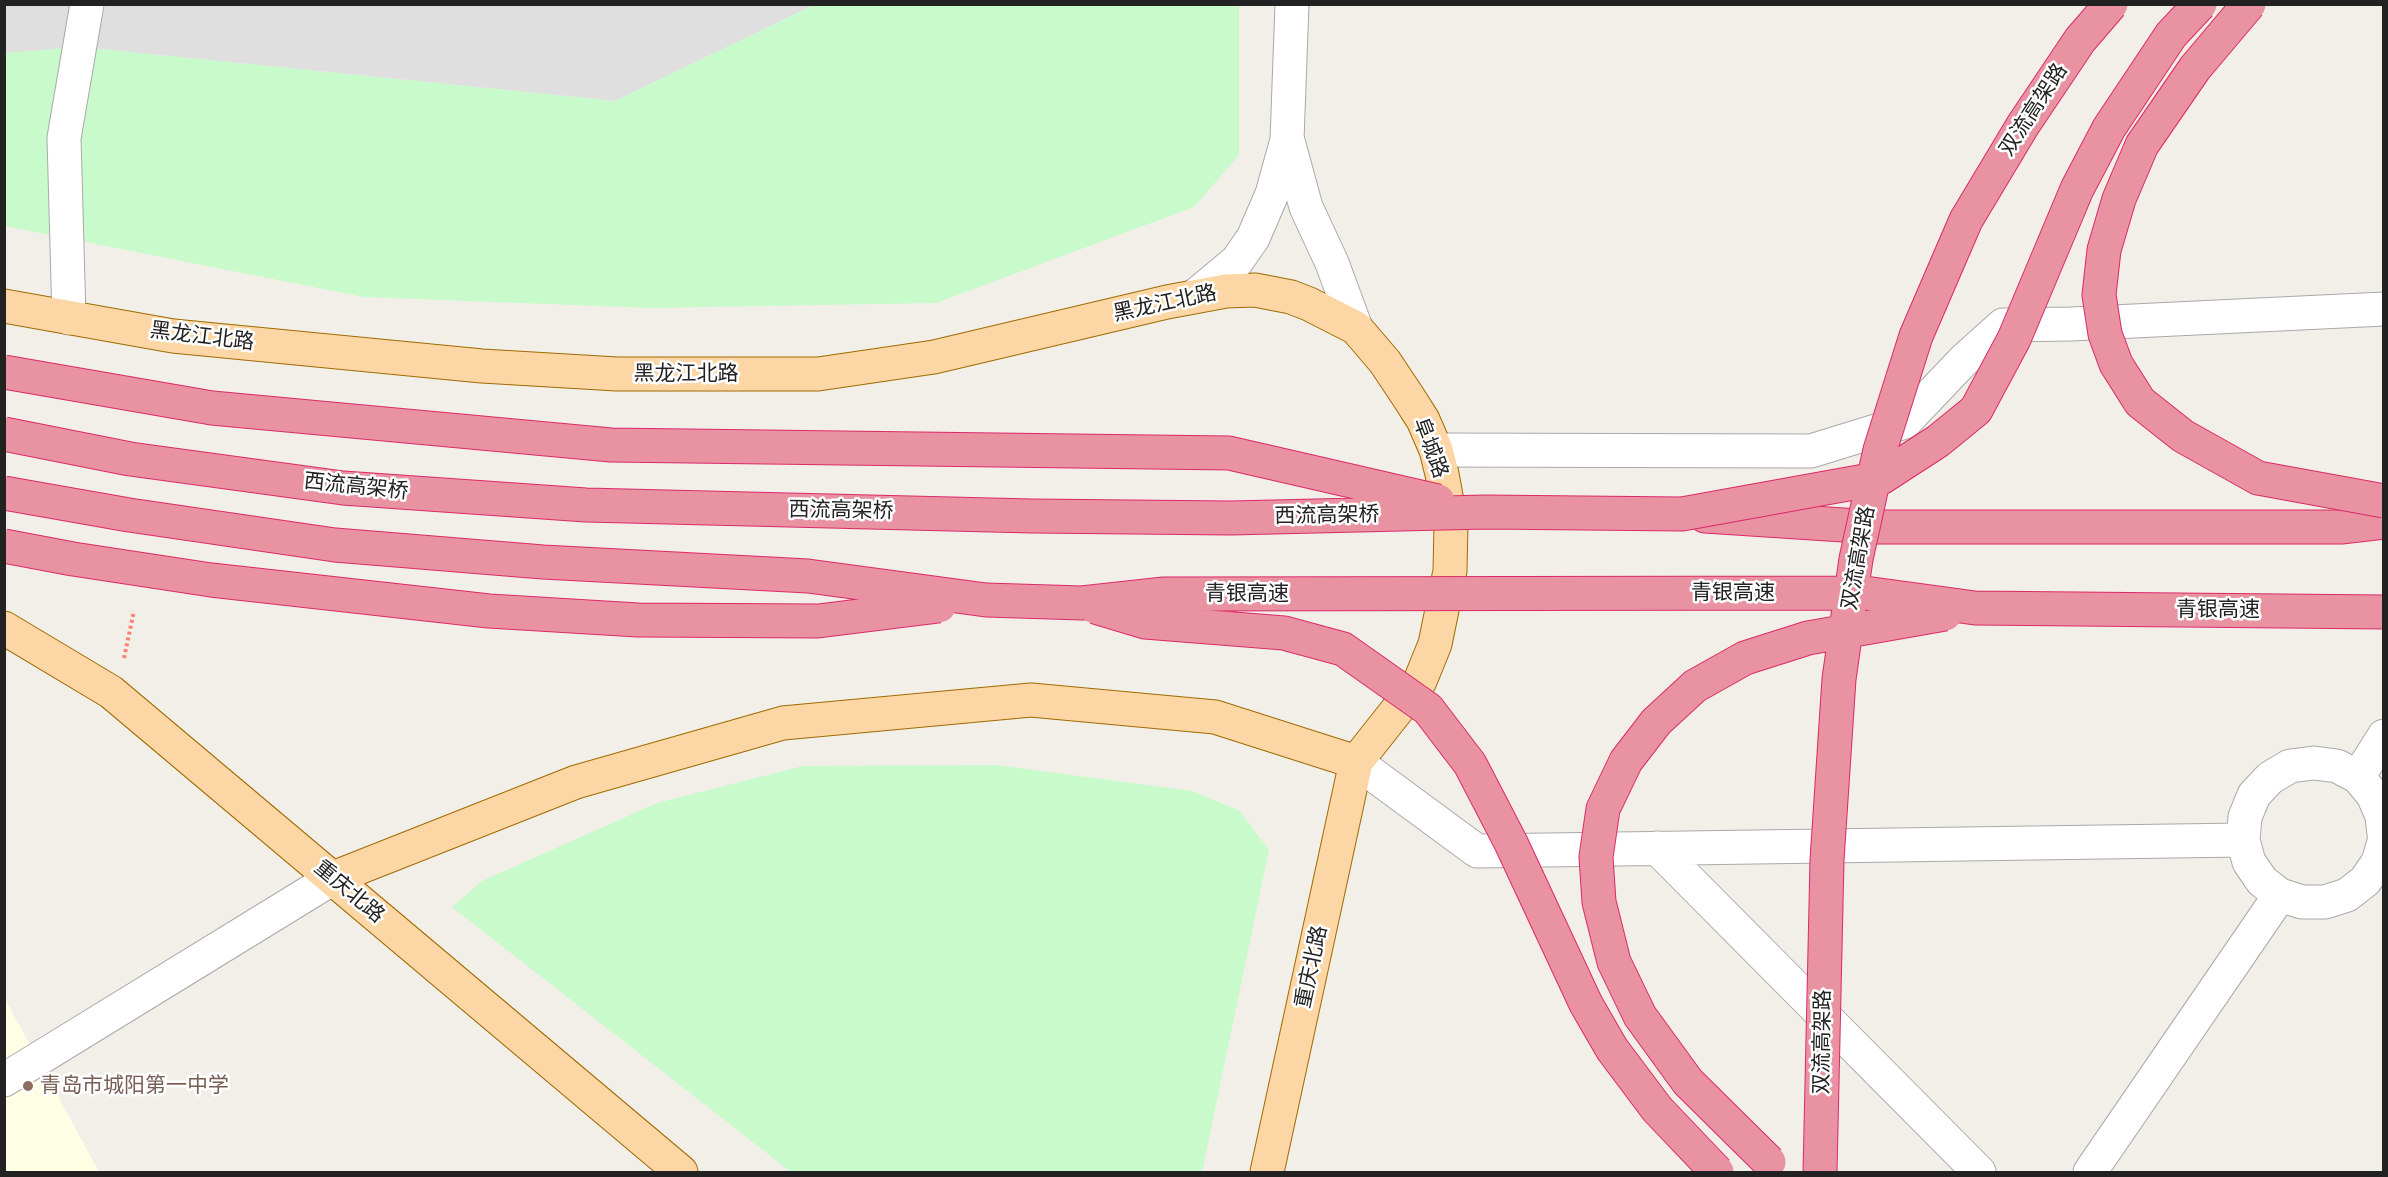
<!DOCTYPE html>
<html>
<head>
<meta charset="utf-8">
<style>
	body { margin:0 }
	#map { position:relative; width:2388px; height:1177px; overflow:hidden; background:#f2efe9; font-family:Helvetica,sans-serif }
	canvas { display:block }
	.frame { position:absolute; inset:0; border:6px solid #222; pointer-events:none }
</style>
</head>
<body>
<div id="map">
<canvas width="2388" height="1177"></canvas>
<div class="frame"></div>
</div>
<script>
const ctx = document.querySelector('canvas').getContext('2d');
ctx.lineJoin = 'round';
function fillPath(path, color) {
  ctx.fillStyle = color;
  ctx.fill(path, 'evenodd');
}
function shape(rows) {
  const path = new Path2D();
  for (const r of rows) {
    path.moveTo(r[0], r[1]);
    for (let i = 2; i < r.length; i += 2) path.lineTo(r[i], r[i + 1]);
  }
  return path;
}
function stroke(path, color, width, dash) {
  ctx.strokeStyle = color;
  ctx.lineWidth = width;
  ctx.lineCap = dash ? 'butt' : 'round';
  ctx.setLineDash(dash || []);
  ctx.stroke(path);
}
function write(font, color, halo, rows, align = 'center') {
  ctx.font = font + ' Helvetica,"Noto Sans SC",sans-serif';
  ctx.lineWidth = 5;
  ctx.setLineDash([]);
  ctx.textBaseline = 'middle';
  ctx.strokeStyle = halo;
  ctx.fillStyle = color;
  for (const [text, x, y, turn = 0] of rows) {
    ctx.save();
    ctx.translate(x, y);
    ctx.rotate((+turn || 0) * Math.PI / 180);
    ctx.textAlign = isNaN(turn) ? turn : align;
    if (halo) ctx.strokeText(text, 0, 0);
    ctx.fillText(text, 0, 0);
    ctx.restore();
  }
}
const residential = shape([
	[5,5,814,5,615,101,80,47,5,54]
]);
const education = shape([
	[5,999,99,1172,5,1172]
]);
const park = shape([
	[814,5,1239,5,1239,155,1194,207,936,303,651,308,364,297,5,226,5,53,80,47,615,101],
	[996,765,1192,791,1240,811,1269,850,1202,1172,791,1172,452,907,482,881,657,803,803,766]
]);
const path = shape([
	[124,658,134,611]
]);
const minor = shape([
	[1288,141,1306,207,1332,263,1356,328],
	[1195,296,1237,261,1253,238,1272,194,1287,140,1292,4],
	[69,318,64,138,87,4],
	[1436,450,1811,451,1905,422,1964,360,2003,325,2071,324,2384,309],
	[1356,762,1477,851,2243,840],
	[2358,777,2384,736],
	[2384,834,2382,816,2373,795,2358,777,2337,766,2314,763,2290,766,2270,778,2254,795,2245,817,2243,840,2249,862,2262,881,2280,895,2302,902,2325,902,2347,895,2365,881,2378,862,2384,842],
	[1657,848,1979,1172],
	[4,1080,333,878],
	[2090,1172,2280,895]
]);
const primary = shape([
	[4,306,173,336,482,366,617,374,818,374,934,357,1167,302,1226,291,1255,290,1291,297,1309,304,1356,328,1385,362,1409,398,1423,420,1436,450,1442,474,1451,523,1450,571,1435,644,1420,681,1356,762,1267,1172],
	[4,628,111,692,681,1172],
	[333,878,576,782,783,723,1031,700,1215,717,1356,762]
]);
const motorway = shape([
	[1705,516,1874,527,2341,527,2384,522]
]);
const motorwayBridge = shape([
	[2249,4,2195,68,2142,145,2119,199,2104,250,2099,295,2105,334,2116,364,2140,402,2183,436,2258,478,2384,501],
	[4,372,212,408,611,445,1229,453,1438,501],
	[4,434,130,459,343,488,586,505,1032,516,1231,518,1486,512,1682,514,1881,478,1938,441,1976,410,2014,339,2077,189,2109,128,2171,35,2200,4],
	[4,493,129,515,335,545,543,562,808,576,986,600,1082,603,1164,594,1865,593,1975,608,2384,612],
	[4,546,73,559,211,580,489,611,638,620,818,621,939,606],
	[1095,607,1145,622,1284,633,1343,649,1428,709,1470,764,1511,843,1586,1004,1612,1049,1657,1109,1717,1172],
	[1769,1162,1688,1082,1640,1016,1614,962,1599,902,1596,857,1603,809,1626,761,1656,722,1695,686,1745,658,1808,638,1945,614],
	[1820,1172,1827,860,1839,679,1856,559,1880,450,1916,336,1966,220,2023,125,2080,40,2111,4]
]);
const markers = [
	[28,1086,6,"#8d6e63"]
];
const streetNames = [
	["双流高架路",2034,110,-57],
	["黑龙江北路",1165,304,-12],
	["黑龙江北路",202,337,7],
	["黑龙江北路",686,374],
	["阜城路",1430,448,70],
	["西流高架桥",356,487,6],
	["西流高架桥",841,511,1],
	["西流高架桥",1327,516,-1],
	["双流高架路",1859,558,-80],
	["青银高速",1733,593],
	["青银高速",1247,594],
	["青银高速",2218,610],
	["重庆北路",349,892,40],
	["重庆北路",1312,967,-78],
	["双流高架路",1823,1042,-89]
];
const educationNames = [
	["青岛市城阳第一中学",40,1086]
];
fillPath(residential, '#e0dfdf');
fillPath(education, '#ffffe5');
fillPath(park, '#c8facc');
stroke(minor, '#a9a9a9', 35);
stroke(primary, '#a06b00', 35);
stroke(motorway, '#dc2a67', 35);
stroke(path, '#fa8072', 4, [3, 3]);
stroke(minor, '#fff', 33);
stroke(primary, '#fcd6a4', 33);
stroke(motorway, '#e892a2', 33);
stroke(motorwayBridge, '#dc2a67', 35, []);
stroke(motorwayBridge, '#e892a2', 33);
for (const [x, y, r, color] of markers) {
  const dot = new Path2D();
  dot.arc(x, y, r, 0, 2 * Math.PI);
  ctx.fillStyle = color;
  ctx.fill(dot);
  stroke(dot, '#fff', 2);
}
write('21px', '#222', '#fff', streetNames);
write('21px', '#785e54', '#fff', educationNames, 'left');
</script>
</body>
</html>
